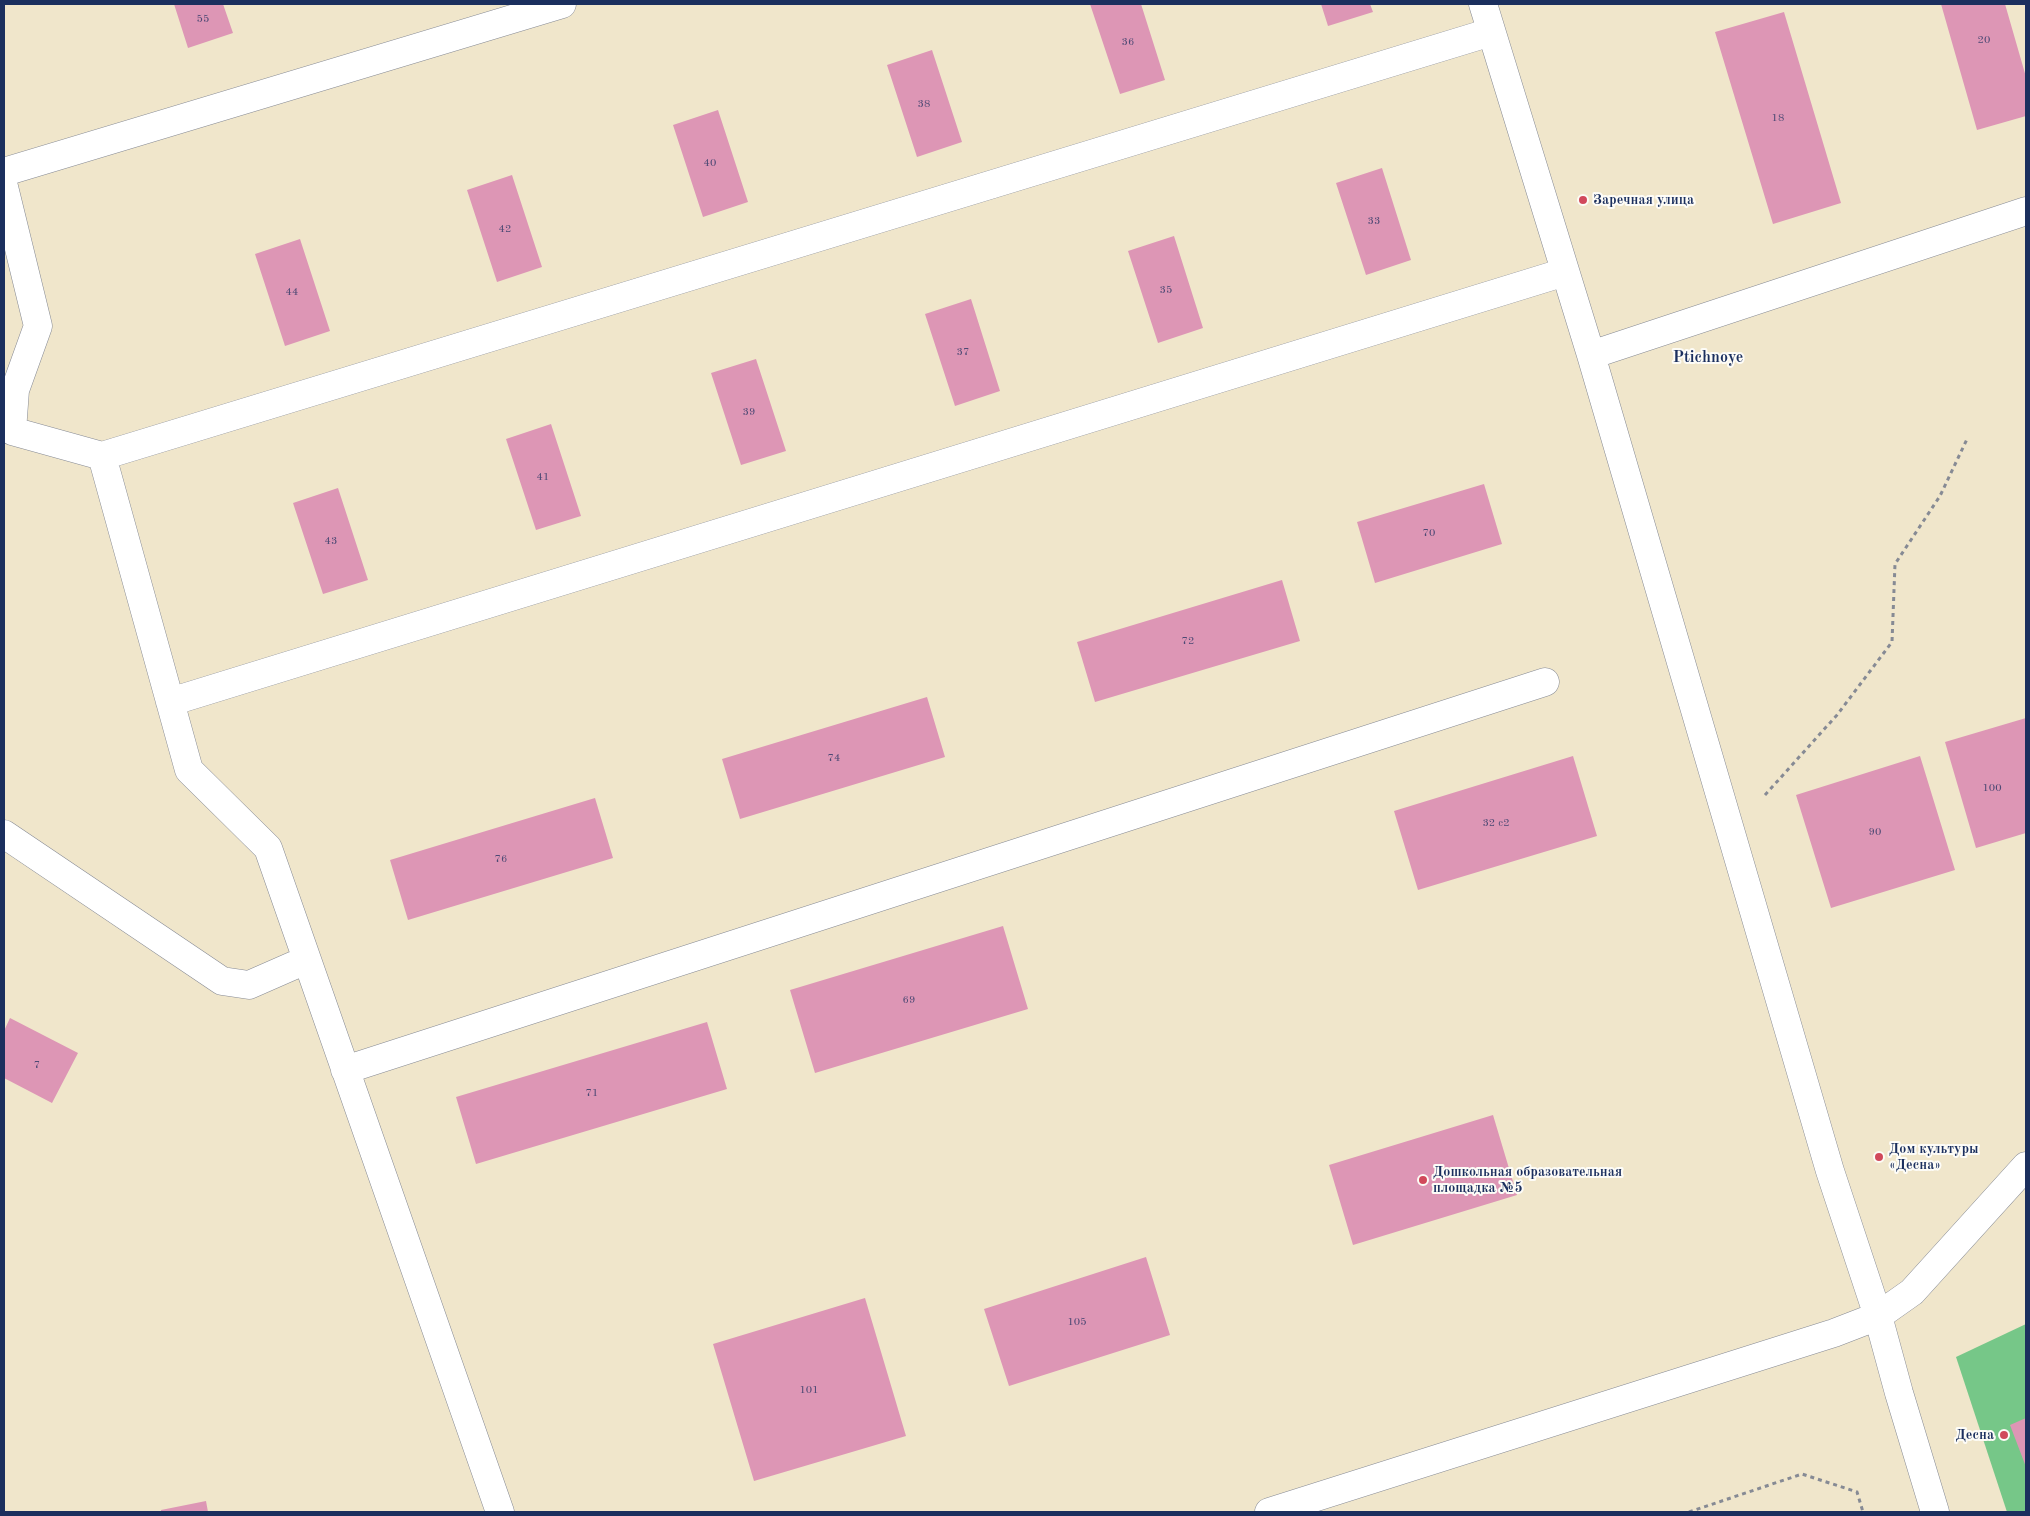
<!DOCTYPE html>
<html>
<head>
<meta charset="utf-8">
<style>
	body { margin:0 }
	#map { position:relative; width:2030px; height:1516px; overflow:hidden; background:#f0e6cb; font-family:"Old Standard TT",serif }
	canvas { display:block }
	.frame { position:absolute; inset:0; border:5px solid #1b2f5e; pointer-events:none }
</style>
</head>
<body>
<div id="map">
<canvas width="2030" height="1516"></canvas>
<div class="frame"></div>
</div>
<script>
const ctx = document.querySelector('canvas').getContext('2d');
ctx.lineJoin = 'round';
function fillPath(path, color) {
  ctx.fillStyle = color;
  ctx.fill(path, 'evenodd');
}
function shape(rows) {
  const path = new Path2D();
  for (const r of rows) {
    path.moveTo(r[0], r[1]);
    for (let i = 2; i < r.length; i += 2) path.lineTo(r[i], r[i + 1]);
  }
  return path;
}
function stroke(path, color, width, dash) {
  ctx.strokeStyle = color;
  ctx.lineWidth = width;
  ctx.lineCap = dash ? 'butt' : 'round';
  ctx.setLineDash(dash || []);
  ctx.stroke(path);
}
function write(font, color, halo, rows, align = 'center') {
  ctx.font = font + ' "Old Standard TT",serif';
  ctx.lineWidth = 4;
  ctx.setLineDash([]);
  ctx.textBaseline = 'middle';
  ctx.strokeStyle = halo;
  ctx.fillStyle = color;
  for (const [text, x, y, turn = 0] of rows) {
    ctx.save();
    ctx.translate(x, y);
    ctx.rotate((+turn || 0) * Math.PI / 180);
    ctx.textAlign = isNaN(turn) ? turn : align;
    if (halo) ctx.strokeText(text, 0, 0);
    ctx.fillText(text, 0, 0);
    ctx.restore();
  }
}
const green = shape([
	[2026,1324,2026,1512,2007,1512,1956,1357]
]);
const building = shape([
	[174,4,223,4,233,33,188,48],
	[1090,4,1141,4,1165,80,1120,94],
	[1321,4,1370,4,1373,12,1328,26],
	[1941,4,2005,4,2026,77,2026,116,1977,130],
	[1784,12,1841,203,1773,224,1715,32],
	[932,50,962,142,917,157,887,65],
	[718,110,748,202,703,217,673,125],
	[1382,168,1411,260,1366,275,1336,183],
	[512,175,542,267,497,282,467,190],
	[1174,236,1203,328,1158,343,1128,251],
	[300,239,330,331,285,346,255,254],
	[971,299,1000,391,955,406,925,314],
	[756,359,786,451,741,465,711,373],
	[551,424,581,516,536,530,506,439],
	[1484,484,1502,544,1375,583,1357,522],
	[338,488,368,580,323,594,293,503],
	[1282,580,1300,641,1095,702,1077,642],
	[927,697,945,757,740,819,722,759],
	[2026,718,2026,833,1976,848,1945,742],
	[1573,756,1597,836,1418,890,1394,811],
	[1920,756,1955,870,1831,908,1796,795],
	[595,798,613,858,408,920,390,860],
	[1003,926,1028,1009,815,1073,790,990],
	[10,1018,78,1053,52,1103,4,1078,4,1031],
	[707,1022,727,1089,476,1164,456,1097],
	[1493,1115,1517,1195,1353,1245,1329,1165],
	[1146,1257,1170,1335,1009,1386,984,1309],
	[865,1298,906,1436,754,1481,713,1344],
	[2026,1418,2026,1467,2010,1425],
	[206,1501,208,1512,161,1512,161,1510]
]);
const path = shape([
	[1765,795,1837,715,1892,642,1895,564,1940,496,1968,437],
	[1689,1512,1802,1474,1857,1492,1863,1512]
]);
const minor = shape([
	[1483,4,1591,355,1830,1171,1878,1316,1899,1393,1935,1512],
	[4,172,562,4],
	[4,187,38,326,15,390,12,431,102,456,189,770,268,848,500,1512],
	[1591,355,2026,211],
	[102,456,1491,32],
	[170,702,1565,272],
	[4,834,222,981,249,985,306,960],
	[345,1070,1545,682],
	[1269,1512,1834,1333,1878,1316,1912,1292,2026,1166]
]);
const markers = [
	[1583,200,5,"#d1495b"],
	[1879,1157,5,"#d1495b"],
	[1423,1180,5,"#d1495b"],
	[2004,1435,5,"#d1495b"]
];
const numberNames = [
	["55",203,19],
	["20",1984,40],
	["36",1128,42],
	["38",924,104],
	["18",1778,118],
	["40",710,163],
	["33",1374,221],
	["42",505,229],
	["35",1166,290],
	["44",292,292],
	["37",963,352],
	["39",749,412],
	["41",543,477],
	["70",1429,533],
	["43",331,541],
	["72",1188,641],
	["74",834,758],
	["100",1992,788],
	["32 с2",1496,823],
	["90",1875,832],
	["76",501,859],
	["69",909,1000],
	["7",37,1065],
	["71",592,1093],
	["105",1077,1322],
	["101",809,1390]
];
const poiNames = [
	["Заречная улица",1593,200],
	["Дом культуры",1889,1149],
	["«Десна»",1889,1165],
	["Дошкольная образовательная",1433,1172],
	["площадка №5",1433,1188],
	["Десна",1994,1435,"right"]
];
const quarterNames = [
	["Ptichnoye",1708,358]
];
fillPath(green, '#76c788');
fillPath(building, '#dd96b5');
stroke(minor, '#868a94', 29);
stroke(path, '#868a94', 3, [4, 4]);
stroke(minor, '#fff', 28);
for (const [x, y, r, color] of markers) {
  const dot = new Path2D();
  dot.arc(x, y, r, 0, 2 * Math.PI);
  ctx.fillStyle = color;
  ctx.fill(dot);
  stroke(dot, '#fdfcf7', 2);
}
write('11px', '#4c4974', null, numberNames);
write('bold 14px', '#1b2f5e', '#fdfcf7', poiNames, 'left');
write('bold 16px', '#1b2f5e', '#fdfcf7', quarterNames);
</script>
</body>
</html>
